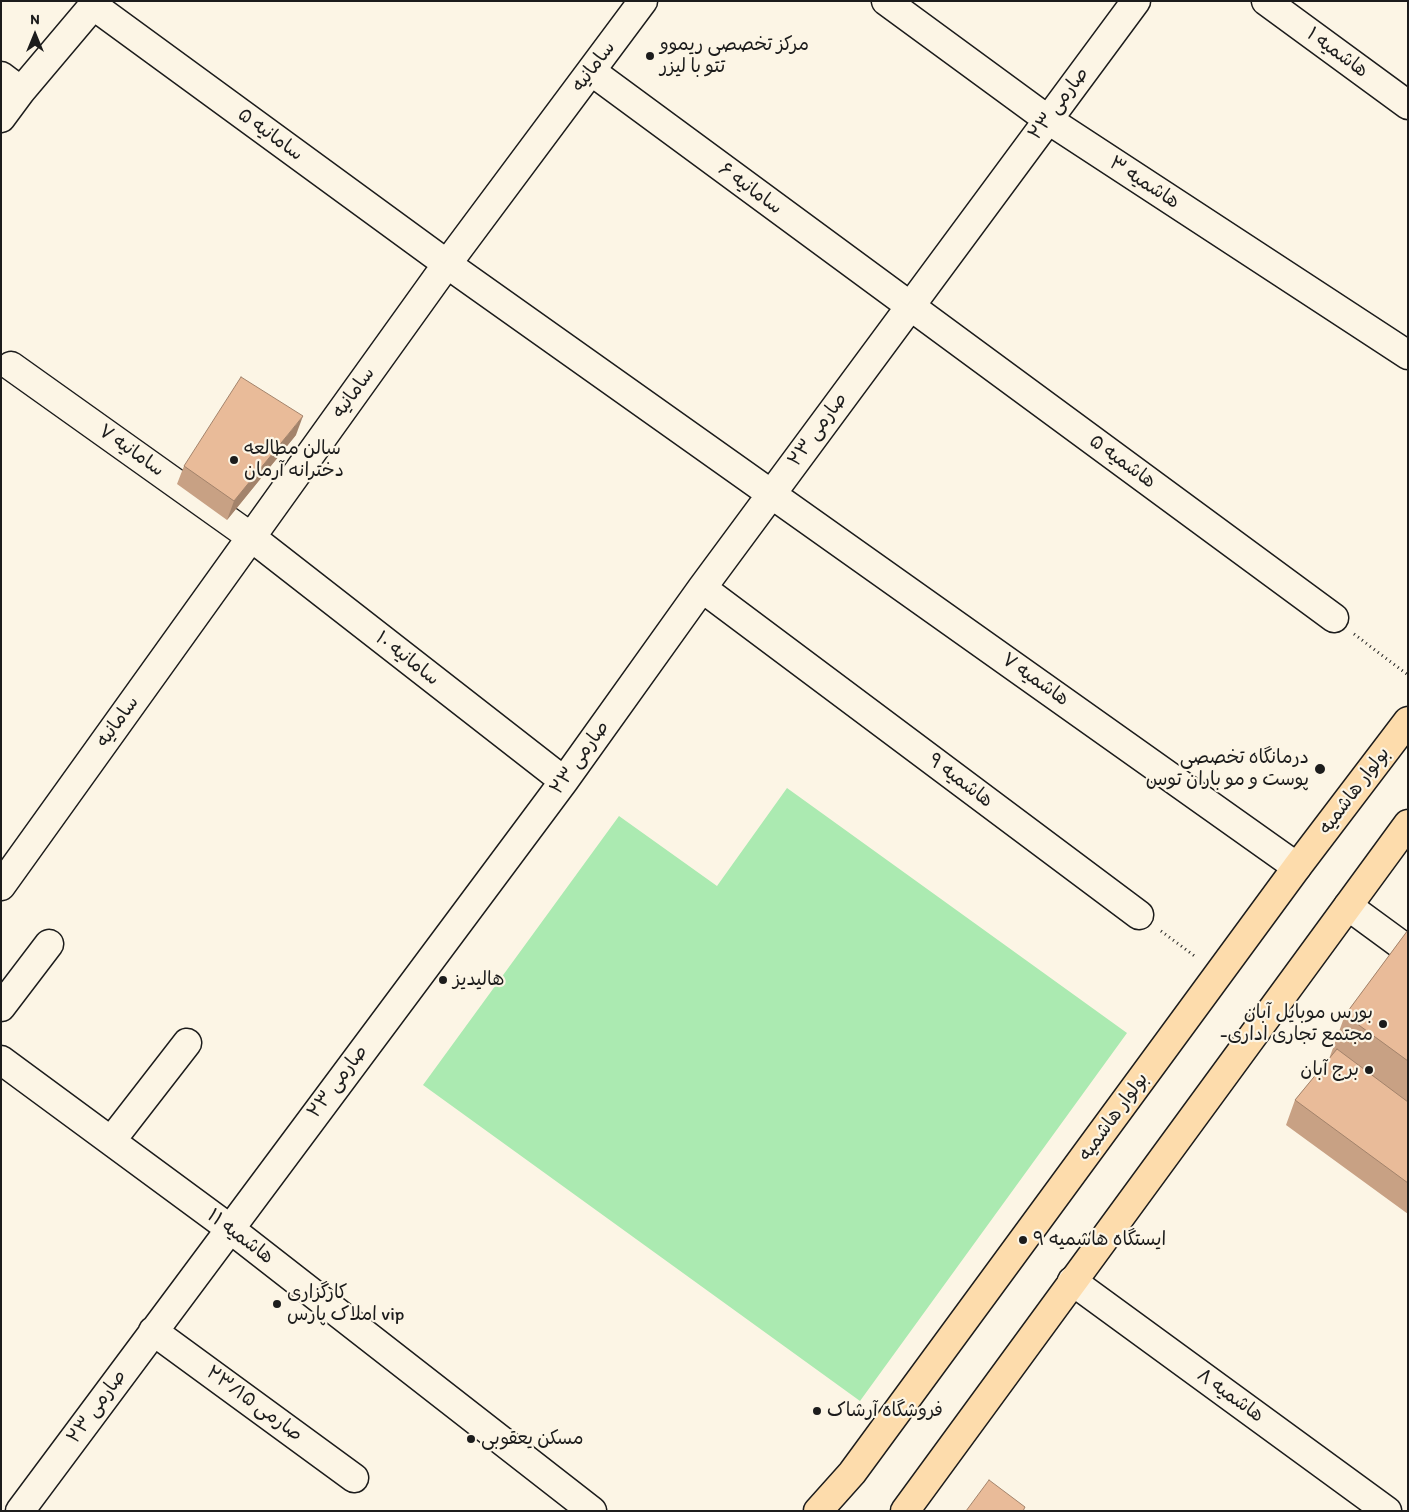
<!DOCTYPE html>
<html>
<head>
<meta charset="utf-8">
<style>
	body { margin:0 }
	#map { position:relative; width:1409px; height:1512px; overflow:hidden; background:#fcf5e5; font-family:Itim,sans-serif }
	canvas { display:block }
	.frame { position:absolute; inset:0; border:2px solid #1c1c1c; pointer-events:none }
	.north { position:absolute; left:10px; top:10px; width:50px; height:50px; -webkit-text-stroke:4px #fcf5e5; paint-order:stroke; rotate:0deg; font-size:14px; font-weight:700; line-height:20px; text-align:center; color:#1c1c1c }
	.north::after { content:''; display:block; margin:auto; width:18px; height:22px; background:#1c1c1c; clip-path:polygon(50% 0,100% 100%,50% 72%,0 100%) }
</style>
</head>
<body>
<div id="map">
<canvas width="1409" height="1512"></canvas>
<div class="frame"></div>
<div class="north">N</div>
</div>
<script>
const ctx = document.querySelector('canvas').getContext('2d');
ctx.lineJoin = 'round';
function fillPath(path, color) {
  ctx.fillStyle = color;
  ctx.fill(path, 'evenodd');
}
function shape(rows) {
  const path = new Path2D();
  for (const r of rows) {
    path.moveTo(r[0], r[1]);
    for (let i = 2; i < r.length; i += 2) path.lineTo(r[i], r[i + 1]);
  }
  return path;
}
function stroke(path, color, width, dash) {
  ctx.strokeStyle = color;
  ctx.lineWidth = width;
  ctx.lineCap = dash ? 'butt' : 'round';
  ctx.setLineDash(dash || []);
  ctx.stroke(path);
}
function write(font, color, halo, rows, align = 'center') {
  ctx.font = font + ' Itim,"Playpen Sans Arabic",sans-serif';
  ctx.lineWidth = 4.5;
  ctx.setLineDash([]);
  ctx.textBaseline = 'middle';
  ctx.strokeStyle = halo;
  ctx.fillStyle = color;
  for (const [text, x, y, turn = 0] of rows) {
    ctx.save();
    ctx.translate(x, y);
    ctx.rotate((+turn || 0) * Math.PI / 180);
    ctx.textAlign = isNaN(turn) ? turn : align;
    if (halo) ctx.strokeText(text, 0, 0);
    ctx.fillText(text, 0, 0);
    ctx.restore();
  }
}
const green = shape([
	[787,788,1127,1033,860,1401,423,1085,619,816,717,886]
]);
const path = shape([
	[1354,634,1408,675],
	[1161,931,1196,957]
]);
const minor = shape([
	[886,1,1047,119,1408,355],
	[1266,1,1408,105],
	[94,6,447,264,1297,867],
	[591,71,1334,618],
	[1,76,21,91],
	[1,118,21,91,97,1],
	[11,366,251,537,564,781],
	[702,588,1139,915],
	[1,886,447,264,643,1],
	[1348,906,1408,950],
	[1,1007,49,944],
	[1,1060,229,1228,592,1511],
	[111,1141,187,1043],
	[1072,1281,1387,1511],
	[153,1331,354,1478],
	[20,1511,564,781,702,588,1136,1]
]);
const major = shape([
	[818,1511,852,1473,1297,867,1408,721],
	[905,1511,1408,824]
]);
const wall = shape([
	[296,435,227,520,177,484,184,466],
	[1408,930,1408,1214,1286,1125,1295,1100,1329,1059,1345,1015]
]);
const shadedWall = shape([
	[303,416,296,435,227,520,234,501]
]);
const building = shape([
	[241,377,303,416,234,501,184,466,241,377],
	[1408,930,1408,1061,1345,1015,1408,930],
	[1337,1049,1408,1102,1408,1183,1295,1100,1337,1049],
	[989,1480,1025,1507,1023,1511,966,1511,989,1480]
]);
const markers = [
	[650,56,5,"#1c1c1c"],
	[234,460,5,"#1c1c1c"],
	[1320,769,6,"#1c1c1c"],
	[443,980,5,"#1c1c1c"],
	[1383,1024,5,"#1c1c1c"],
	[1369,1070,5,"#1c1c1c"],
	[1023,1240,5,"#1c1c1c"],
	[277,1304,5,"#1c1c1c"],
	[817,1411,5,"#1c1c1c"],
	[471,1439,5,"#1c1c1c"]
];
const poiNames = [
	["مرکز تخصصی ریموو",660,45],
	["تتو با لیزر",660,67],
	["سالن مطالعه",244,449],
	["دخترانه آرمان",244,471],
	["درمانگاه تخصصی",1309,758,"right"],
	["پوست و مو باران توس",1309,780,"right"],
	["هالیدیز",453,980],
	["بورس موبایل آبان",1373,1013,"right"],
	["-مجتمع تجاری اداری",1373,1035,"right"],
	["برج آبان",1359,1070,"right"],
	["ایستگاه هاشمیه ۹",1033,1240],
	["کارگزاری",287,1293],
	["املاک پارس vip",287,1315],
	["فروشگاه آرشاک",827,1411],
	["مسکن یعقوبی",481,1439]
];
const streetNames = [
	["هاشمیه ۱",1337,53,36],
	["سامانیه",594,67,-53],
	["صارمی ۲۳",1059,104,-53],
	["سامانیه ۵",270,135,36],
	["هاشمیه ۳",1144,183,33],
	["سامانیه ۶",750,189,36],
	["سامانیه",354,393,-54],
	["صارمی ۲۳",818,430,-54],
	["سامانیه ۷",131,451,35],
	["هاشمیه ۵",1122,462,36],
	["سامانیه ۱۰",407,659,38],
	["هاشمیه ۷",1035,680,35],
	["سامانیه",118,722,-54],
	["صارمی ۲۳",580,758,-54],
	["هاشمیه ۹",960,781,37],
	["بولوار هاشمیه",1355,791,-53],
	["صارمی ۲۳",338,1082,-53],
	["بولوار هاشمیه",1114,1117,-54],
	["هاشمیه ۱۱",240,1237,37],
	["هاشمیه ۸",1230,1396,36],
	["صارمی ۲۳/۱۵",254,1404,36],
	["صارمی ۲۳",97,1407,-54]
];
fillPath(green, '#abeab1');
stroke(minor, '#1c1c1c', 31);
stroke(major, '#1c1c1c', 31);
stroke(path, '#1c1c1c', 3, [1, 4]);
stroke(minor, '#fcf5e5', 28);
stroke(major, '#fddcac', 28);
fillPath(wall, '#c8a184');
fillPath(shadedWall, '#a3836b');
fillPath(building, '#e9bb99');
stroke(building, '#a3836b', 1);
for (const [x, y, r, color] of markers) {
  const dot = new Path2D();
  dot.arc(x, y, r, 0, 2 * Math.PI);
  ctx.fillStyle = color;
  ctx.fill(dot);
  stroke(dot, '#fcf5e5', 2);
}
write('19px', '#1c1c1c', '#fcf5e5', poiNames, 'left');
write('19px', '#1c1c1c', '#fcf5e5', streetNames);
</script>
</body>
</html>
